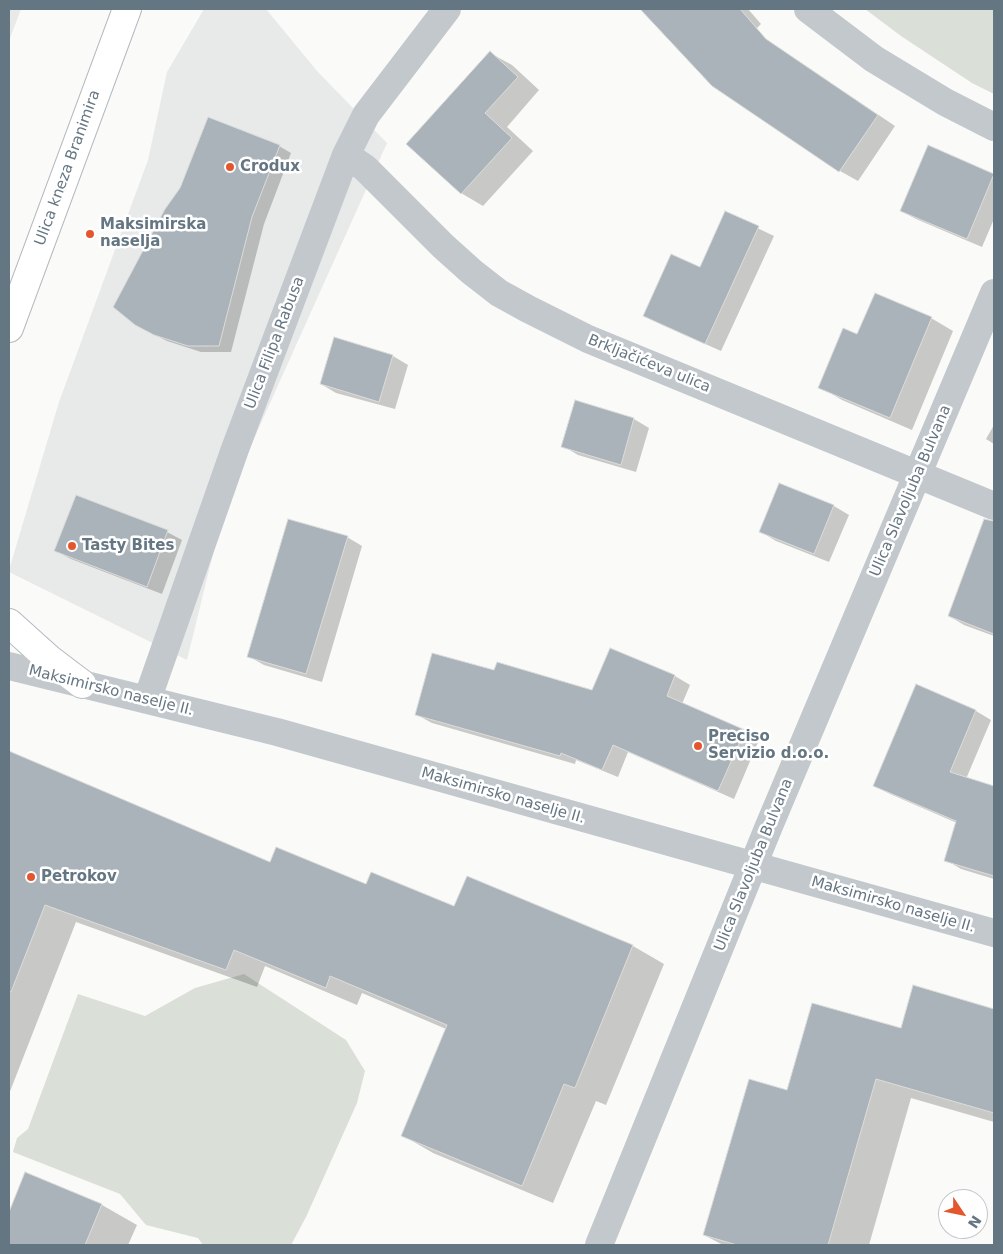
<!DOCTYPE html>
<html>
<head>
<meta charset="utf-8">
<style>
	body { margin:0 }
	#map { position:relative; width:1003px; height:1254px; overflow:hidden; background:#fafaf8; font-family:"DejaVu Sans",sans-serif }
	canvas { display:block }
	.frame { position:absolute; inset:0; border:10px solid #657683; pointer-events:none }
	.north { position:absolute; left:938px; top:1189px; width:50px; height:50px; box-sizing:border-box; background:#fff; border:1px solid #c1c8cd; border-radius:50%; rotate:124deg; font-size:14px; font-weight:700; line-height:20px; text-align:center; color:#657683 }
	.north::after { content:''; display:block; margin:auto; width:18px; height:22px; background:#e4572e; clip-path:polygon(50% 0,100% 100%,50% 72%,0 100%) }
</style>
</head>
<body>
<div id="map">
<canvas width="1003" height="1254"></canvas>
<div class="frame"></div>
<div class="north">N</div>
</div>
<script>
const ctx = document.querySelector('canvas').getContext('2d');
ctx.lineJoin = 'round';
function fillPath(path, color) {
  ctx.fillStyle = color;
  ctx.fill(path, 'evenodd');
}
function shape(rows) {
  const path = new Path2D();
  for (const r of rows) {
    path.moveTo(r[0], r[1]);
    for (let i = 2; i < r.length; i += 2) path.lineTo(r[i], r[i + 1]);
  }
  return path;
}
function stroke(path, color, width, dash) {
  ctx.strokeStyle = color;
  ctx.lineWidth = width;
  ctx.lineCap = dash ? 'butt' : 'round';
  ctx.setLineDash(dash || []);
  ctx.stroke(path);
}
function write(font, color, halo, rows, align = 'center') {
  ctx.font = font + ' "DejaVu Sans",sans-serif';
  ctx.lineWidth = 5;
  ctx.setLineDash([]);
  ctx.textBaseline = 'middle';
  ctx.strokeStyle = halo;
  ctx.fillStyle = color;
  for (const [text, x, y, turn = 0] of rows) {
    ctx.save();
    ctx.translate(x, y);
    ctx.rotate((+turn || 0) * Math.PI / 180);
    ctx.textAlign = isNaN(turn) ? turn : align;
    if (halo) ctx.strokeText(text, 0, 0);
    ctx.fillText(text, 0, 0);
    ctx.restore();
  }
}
const built = shape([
	[9,9,21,9,9,41],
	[204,9,266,9,317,71,387,143,226,501,187,660,9,572,9,570,59,402,148,160,167,72]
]);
const green = shape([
	[865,9,994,9,994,94,972,83,901,36],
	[244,974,346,1040,365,1071,357,1103,306,1217,291,1245,203,1245,198,1238,146,1225,120,1194,13,1152,17,1138,28,1129,78,994,145,1016,195,988]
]);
const shadow = shape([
	[642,9,748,9,761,24,754,31,895,126,858,181,840,171,712,85],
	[490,53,512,65,539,90,507,127,533,151,483,206,461,193],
	[279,146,291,153,264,224,231,352,201,352,167,341,148,331,181,188],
	[928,147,994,175,994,219,982,247,916,219,901,211],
	[726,213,774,236,721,351,660,324,645,315,700,269],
	[931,318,953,331,912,430,842,400,820,387,858,336],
	[393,356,408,365,395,409,336,393,321,384],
	[634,419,649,428,636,472,578,455,563,446],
	[994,425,994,444,986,439],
	[780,485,834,506,849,515,829,562,776,541,761,532],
	[167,532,182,540,162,594,71,559,56,551],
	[347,537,362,546,322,682,264,665,248,656],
	[976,546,994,553,994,636,964,625,949,616],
	[611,649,675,676,690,685,682,704,744,731,759,740,734,799,628,752,618,777,576,760,575,764,432,723,417,715,495,671,593,691],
	[916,686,976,711,991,720,966,779,994,787,994,879,961,869,946,860,957,823,890,794,875,786],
	[9,752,270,864,454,908,467,878,633,946,664,964,606,1105,596,1101,553,1203,433,1153,402,1135,446,1029,362,993,357,1005,265,966,257,987,76,922,9,1094],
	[914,987,994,1010,994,1122,911,1098,869,1245,723,1245,704,1235,788,1091,902,1029],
	[26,1174,102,1205,137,1225,128,1245,9,1245,9,1216]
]);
const building = shape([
	[640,9,740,9,766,39,878,115,839,172,712,86,640,9],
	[490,51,518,77,485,113,512,138,461,194,406,144,490,51],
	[208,117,280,145,252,217,219,346,188,346,154,335,135,325,113,307,165,209,180,188,208,117],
	[928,145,994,174,967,239,900,211,928,145],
	[725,211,759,226,705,344,643,316,671,254,700,267,725,211],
	[875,293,932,317,890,418,818,388,843,328,857,334,875,293],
	[334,337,393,355,379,402,320,384,334,337],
	[575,400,634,418,621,465,561,447,575,400],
	[779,483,834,505,814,554,759,532,779,483],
	[76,495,168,530,147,587,54,551,76,495],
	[288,519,348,536,306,674,247,657,288,519],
	[984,519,994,521,994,634,948,616,984,519],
	[610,648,675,675,667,696,745,730,718,791,613,745,602,770,561,753,560,756,415,715,432,653,494,670,497,662,592,690,610,648],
	[916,684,976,710,950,772,994,786,994,876,944,861,956,821,873,786,916,684],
	[9,751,270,862,276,847,366,884,371,872,454,906,467,876,633,945,575,1088,564,1084,522,1186,401,1136,447,1025,330,976,326,988,234,950,226,970,45,905,11,992,9,991,9,751],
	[913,985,994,1009,994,1113,876,1079,828,1245,737,1245,703,1235,749,1079,787,1090,812,1003,901,1028,913,985],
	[25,1172,102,1204,85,1245,9,1245,9,1212,25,1172]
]);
const street = shape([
	[808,9,874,59,945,102,994,127],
	[346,155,365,168,443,246,472,272,499,293,528,309,588,339,994,506],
	[9,666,277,732,994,933],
	[147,700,235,449,346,155,366,115,447,9],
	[599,1245,769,826,994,293]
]);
const secondary = shape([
	[9,328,127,9],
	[9,623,49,659,82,684]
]);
const markers = [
	[230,167,5,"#e4572e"],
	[90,234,5,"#e4572e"],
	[72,546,5,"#e4572e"],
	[698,746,5,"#e4572e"],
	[31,877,5,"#e4572e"]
];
const poiNames = [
	["Crodux",240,167],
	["Maksimirska",100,225],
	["naselja",100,242],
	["Tasty Bites",82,546],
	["Preciso",708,737],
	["Servizio d.o.o.",708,754],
	["Petrokov",41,877]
];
const streetNames = [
	["Ulica kneza Branimira",68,168,-70],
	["Ulica Filipa Rabusa",275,343,-69],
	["Brkljačićeva ulica",649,364,22],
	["Ulica Slavoljuba Bulvana",911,491,-67],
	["Maksimirsko naselje II.",111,691,14],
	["Maksimirsko naselje II.",503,796,16],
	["Ulica Slavoljuba Bulvana",754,865,-68],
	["Maksimirsko naselje II.",893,905,16]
];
fillPath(built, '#e8e9e9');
fillPath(green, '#dadfd7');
fillPath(shadow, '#0003');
fillPath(building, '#aab3b9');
stroke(building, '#dcdcda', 1);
stroke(secondary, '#b3babf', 30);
stroke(street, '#c3c8cc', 28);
stroke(secondary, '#fff', 28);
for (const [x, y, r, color] of markers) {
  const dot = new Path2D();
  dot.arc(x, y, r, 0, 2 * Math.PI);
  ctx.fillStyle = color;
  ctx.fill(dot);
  stroke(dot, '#fff', 2);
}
write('bold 15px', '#657683', '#fff', poiNames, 'left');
write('15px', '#657683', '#fff', streetNames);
</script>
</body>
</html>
